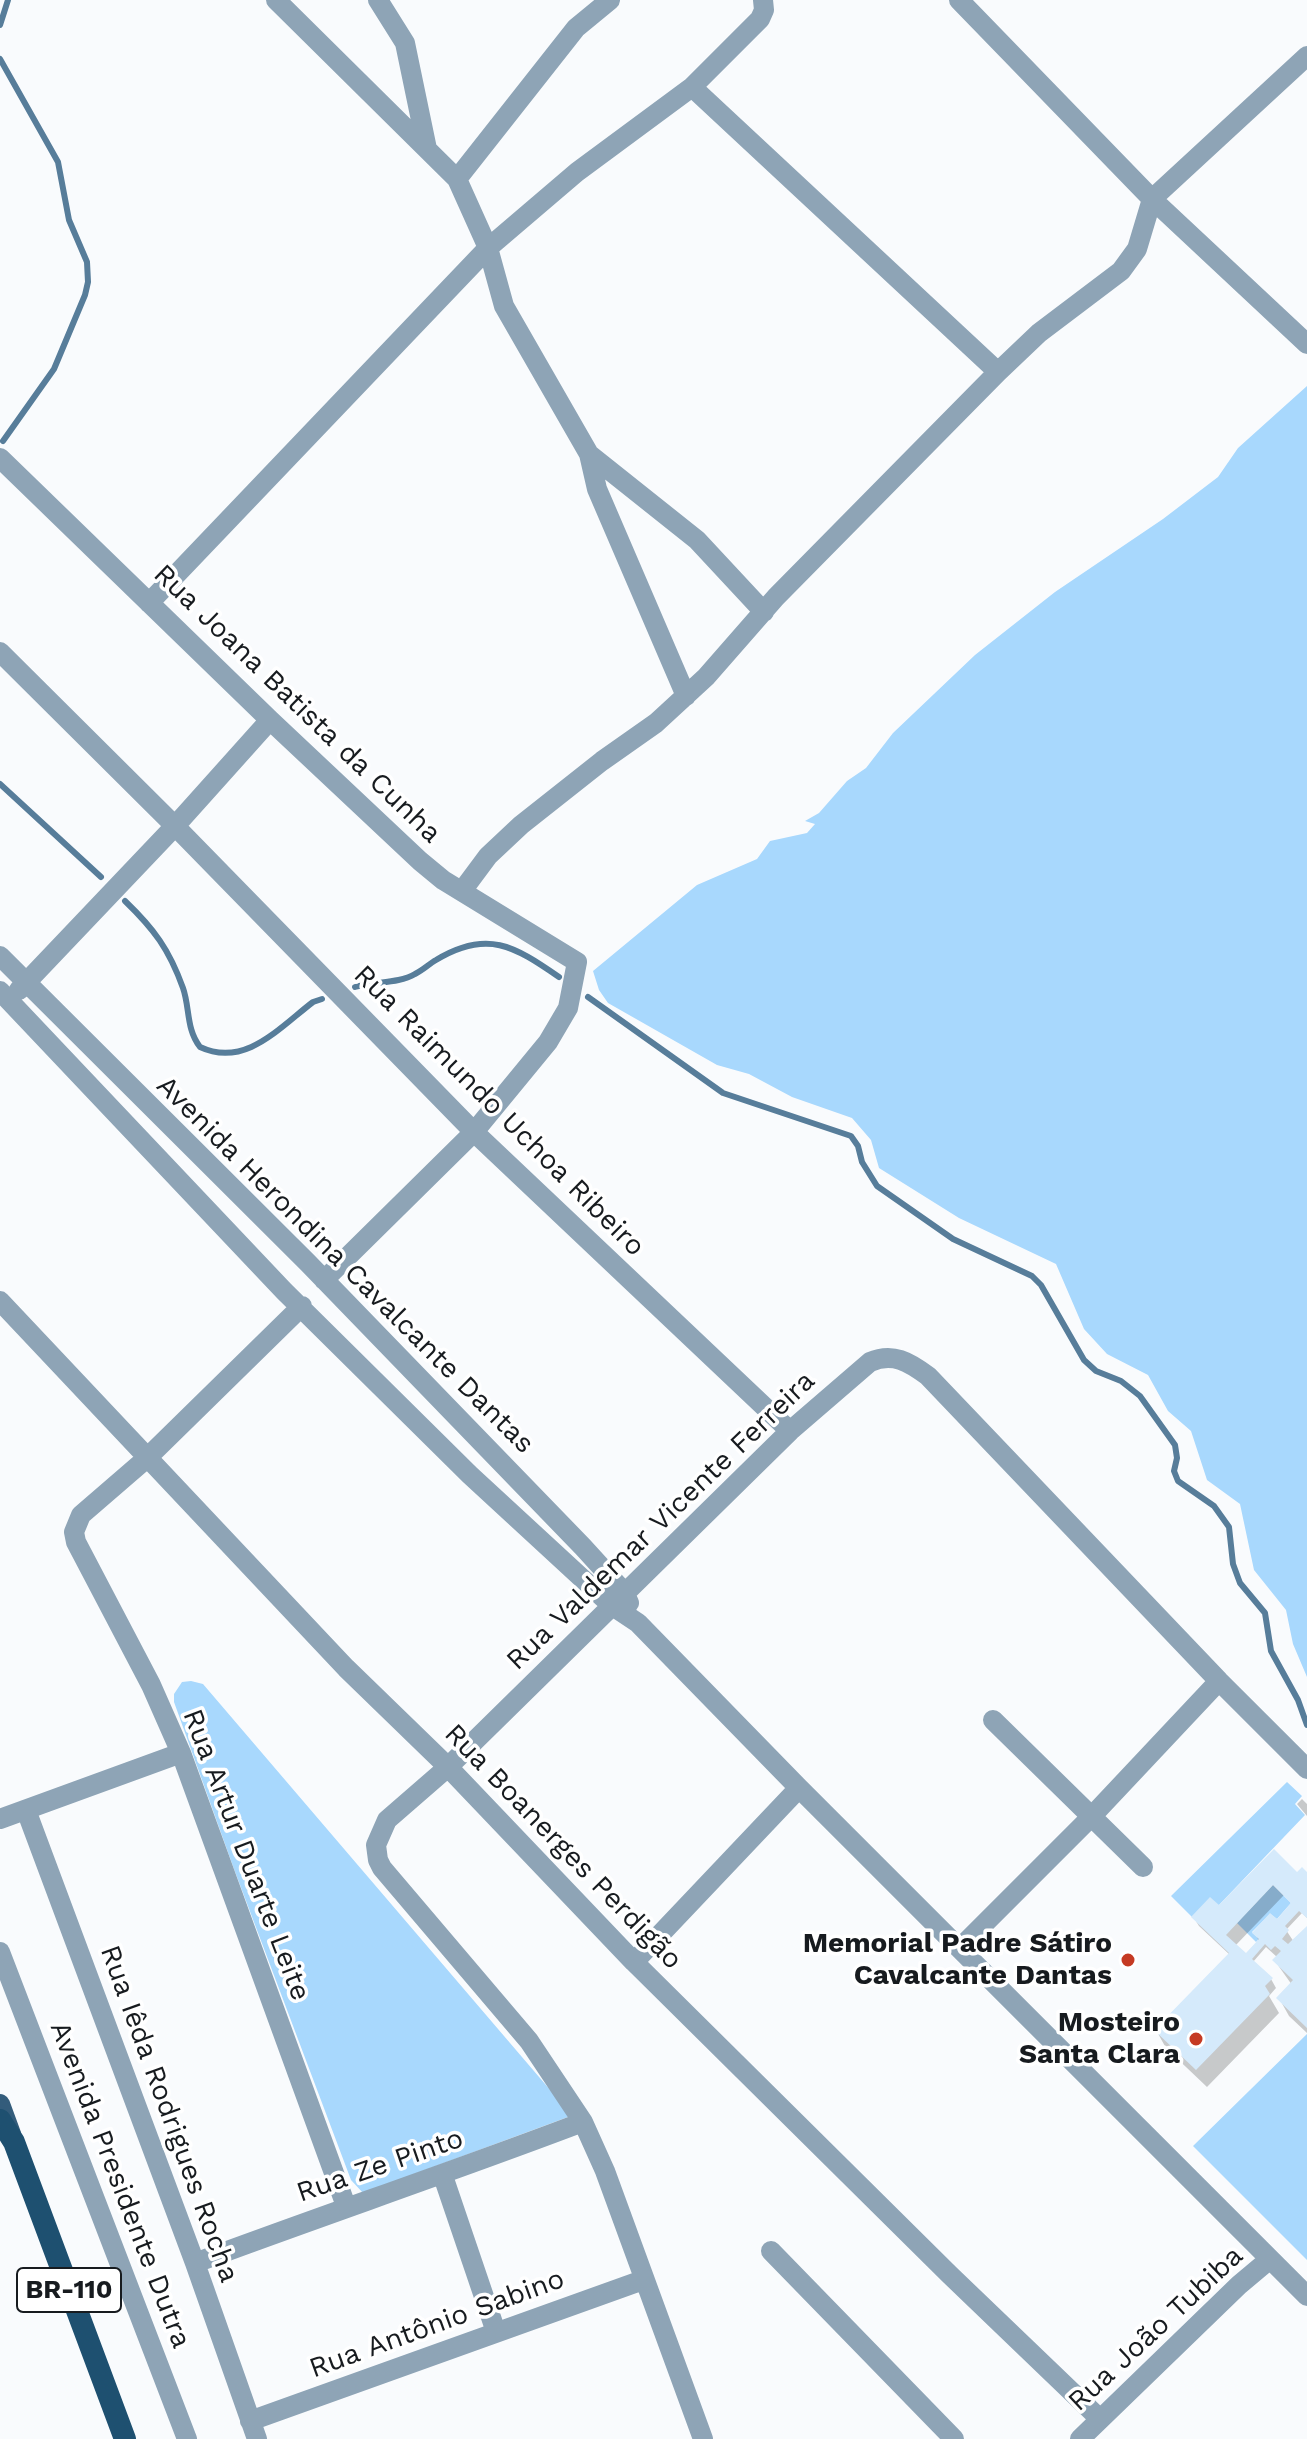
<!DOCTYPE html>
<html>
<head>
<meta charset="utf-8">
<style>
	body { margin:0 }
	canvas { display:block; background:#f9fbfd }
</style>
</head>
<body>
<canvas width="1307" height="2439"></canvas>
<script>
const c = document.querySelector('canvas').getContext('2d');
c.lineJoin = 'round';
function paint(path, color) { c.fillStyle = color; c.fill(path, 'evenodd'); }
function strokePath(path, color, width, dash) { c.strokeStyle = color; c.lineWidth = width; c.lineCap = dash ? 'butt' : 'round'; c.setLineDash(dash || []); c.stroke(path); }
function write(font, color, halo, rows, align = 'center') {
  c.font = font + ' "Work Sans",sans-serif'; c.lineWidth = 7; c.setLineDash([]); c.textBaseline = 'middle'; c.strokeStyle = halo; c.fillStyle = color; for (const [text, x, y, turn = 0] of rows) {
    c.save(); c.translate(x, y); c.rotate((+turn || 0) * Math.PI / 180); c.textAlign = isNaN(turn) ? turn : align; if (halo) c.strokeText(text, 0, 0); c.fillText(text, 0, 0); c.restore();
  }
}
const green = new Path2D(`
	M1307,386V1677L1293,1644L1286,1610L1254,1570L1240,1504L1207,1480L1191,1431L1168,1411L1148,1375L1107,1354L1084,1329L1056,1264L959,1218L879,1168L871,1140L852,1118L792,1097L749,1074L717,1065L608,1003L599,990L593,971L697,885L757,859L770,841L807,833L815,824L805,821L819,813L847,781L866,768L893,733L975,655L1055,592L1163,519L1218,477L1238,448Z
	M191,1681L203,1684L569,2112L568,2117L363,2193L351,2180L234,1869L174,1702V1694L182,1682Z
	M1287,1782L1302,1796L1295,1804L1305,1815L1219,1905L1192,1917L1171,1896Z
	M1273,1885L1291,1903L1277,1919L1270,1914L1252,1932L1259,1939L1256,1942L1237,1923Z
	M1307,2034V2260L1193,2146Z`);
const shadow = new Path2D(`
	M1302,1799L1307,1804V1816L1297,1804Z
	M1274,1852L1297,1875H1307V1918L1302,1913L1286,1930L1294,1942L1307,1928V2033L1289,2016L1279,1998L1292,1985L1275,1961L1278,1958L1266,1947L1253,1962L1271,1979L1276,1988L1269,1996L1279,2013L1207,2087L1166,2048L1156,2030L1230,1955L1199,1926L1194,1918L1219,1909ZM1284,1895L1293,1904L1277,1922L1255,1933L1259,1941L1246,1956L1235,1946Z`);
const stream = new Path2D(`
	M0,25L8,0
	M0,59L58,162L69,220L87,262L88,282L85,295L54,369L3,441
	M0,784L101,877
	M125,901C154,929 169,949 183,988C190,1008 186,1029 200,1047C245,1068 279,1028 313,1002L322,999
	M355,987C375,981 398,984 415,974C423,970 429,964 436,960C487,929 514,946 559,977
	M588,997L723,1093L851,1136L858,1146L862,1162L877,1186L953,1239L1032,1276L1041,1285L1084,1360L1096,1371L1121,1381L1140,1396L1175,1445L1177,1458L1174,1471L1178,1481L1214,1506L1229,1527L1233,1564L1240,1583L1265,1613L1271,1651L1298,1700L1307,1725`);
const building = new Path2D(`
	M1274,1849L1297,1872L1302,1867L1307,1872V1918L1299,1911L1285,1926L1289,1930L1282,1939L1288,1944L1307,1926V2028L1276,1998L1293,1980L1272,1960L1281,1951L1275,1946L1271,1950L1265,1944L1252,1959L1273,1978L1265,1986L1270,1994L1196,2070L1154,2030L1229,1953L1191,1917L1210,1897L1219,1905ZM1273,1885L1291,1903L1277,1919L1270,1913L1252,1933L1259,1939L1246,1953L1226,1935Z`);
const minor = new Path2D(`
	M276,0L457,179L488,248L504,306L589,454L697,540L764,612
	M378,0L405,43L427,149
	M959,0L1152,199L1307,344
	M692,87L998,372
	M457,179L576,28L610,0
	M589,454L597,489L686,696
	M0,458L270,720L420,861L443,880L577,962L568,1008L548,1042L474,1132L324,1280
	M149,603L488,248L577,172L692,87L760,19L764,10L763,0
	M0,652L175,826L474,1132L790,1431
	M462,891L488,856L521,825L602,761L656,723L706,677L776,597L998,372L1039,333L1121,271L1137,249L1152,199L1307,56
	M0,956L308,1263L583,1547L624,1592L629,1603
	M19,990L175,826L270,720
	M0,991L284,1291L470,1475L611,1605L638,1623L799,1788L1307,2296
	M0,1301L346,1668L448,1767L634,1962L950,2275L1100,2419
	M302,1306L147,1458L81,1515L74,1532L76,1542L151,1685L181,1753L346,2206
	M993,1720L1143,1867
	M26,1810L195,2263L257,2439
	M0,1819L181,1753
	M960,1948L1092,1816L1219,1681
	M634,1962L799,1788
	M443,2176L496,2332
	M771,2251L954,2439
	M195,2263C324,2215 454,2171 583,2122
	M250,2421L643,2280
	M703,2439L605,2171L583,2122L529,2041L382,1868L378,1860L376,1845L387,1820L448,1767L790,1431L870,1362C893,1352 909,1362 928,1376L1219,1681L1307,1769
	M1080,2439L1239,2285L1270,2259`);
const tertiary = new Path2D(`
	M0,1952L187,2439`);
const primary = new Path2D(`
	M0,2104L11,2134`);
const trunk = new Path2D(`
	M0,2120L14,2142L125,2439`);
const markers = [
	[1128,1960,8,"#c53a23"],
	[1196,2039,8,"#c53a23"]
];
const shields = [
	[69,2290,104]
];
const shieldNames = [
	["BR-110",69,2290]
];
const streetNames = [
	["Rua Joana Batista da Cunha",297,704,44],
	["Rua Raimundo Uchoa Ribeiro",499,1111,45],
	["Avenida Herondina Cavalcante Dantas",345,1265,45],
	["Rua Valdemar Vicente Ferreira",661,1521,-44],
	["Rua Boanerges Perdigão",563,1847,46],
	["Rua Artur Duarte Leite",246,1855,69],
	["Rua Iêda Rodrigues Rocha",169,2114,70],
	["Rua Ze Pinto",380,2166,-19],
	["Avenida Presidente Dutra",120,2185,69],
	["Rua Antônio Sabino",437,2324,-20],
	["Rua João Tubiba",1156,2329,-43]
];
const poiNames = [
	["Memorial Padre Sátiro",1112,1944],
	["Cavalcante Dantas",1112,1976],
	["Mosteiro",1180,2023],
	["Santa Clara",1180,2055]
];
paint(green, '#a8d8fd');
paint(shadow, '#0003');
strokePath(stream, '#577d9a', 6);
paint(building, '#d5eafb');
strokePath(minor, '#8ea4b6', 20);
strokePath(tertiary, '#8ea4b6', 20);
strokePath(primary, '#335c7b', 20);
strokePath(trunk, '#1e5070', 22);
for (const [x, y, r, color] of markers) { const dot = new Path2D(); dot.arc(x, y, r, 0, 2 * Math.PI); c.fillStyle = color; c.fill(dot); strokePath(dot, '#fff', 3); }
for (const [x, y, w] of shields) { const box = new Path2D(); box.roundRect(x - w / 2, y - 22, w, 44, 6); c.fillStyle = '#fff'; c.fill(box); strokePath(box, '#171b1f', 2); }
write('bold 26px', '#171b1f', null, shieldNames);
write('28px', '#171b1f', '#fff', streetNames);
write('bold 28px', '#171b1f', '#fff', poiNames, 'right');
</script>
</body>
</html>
